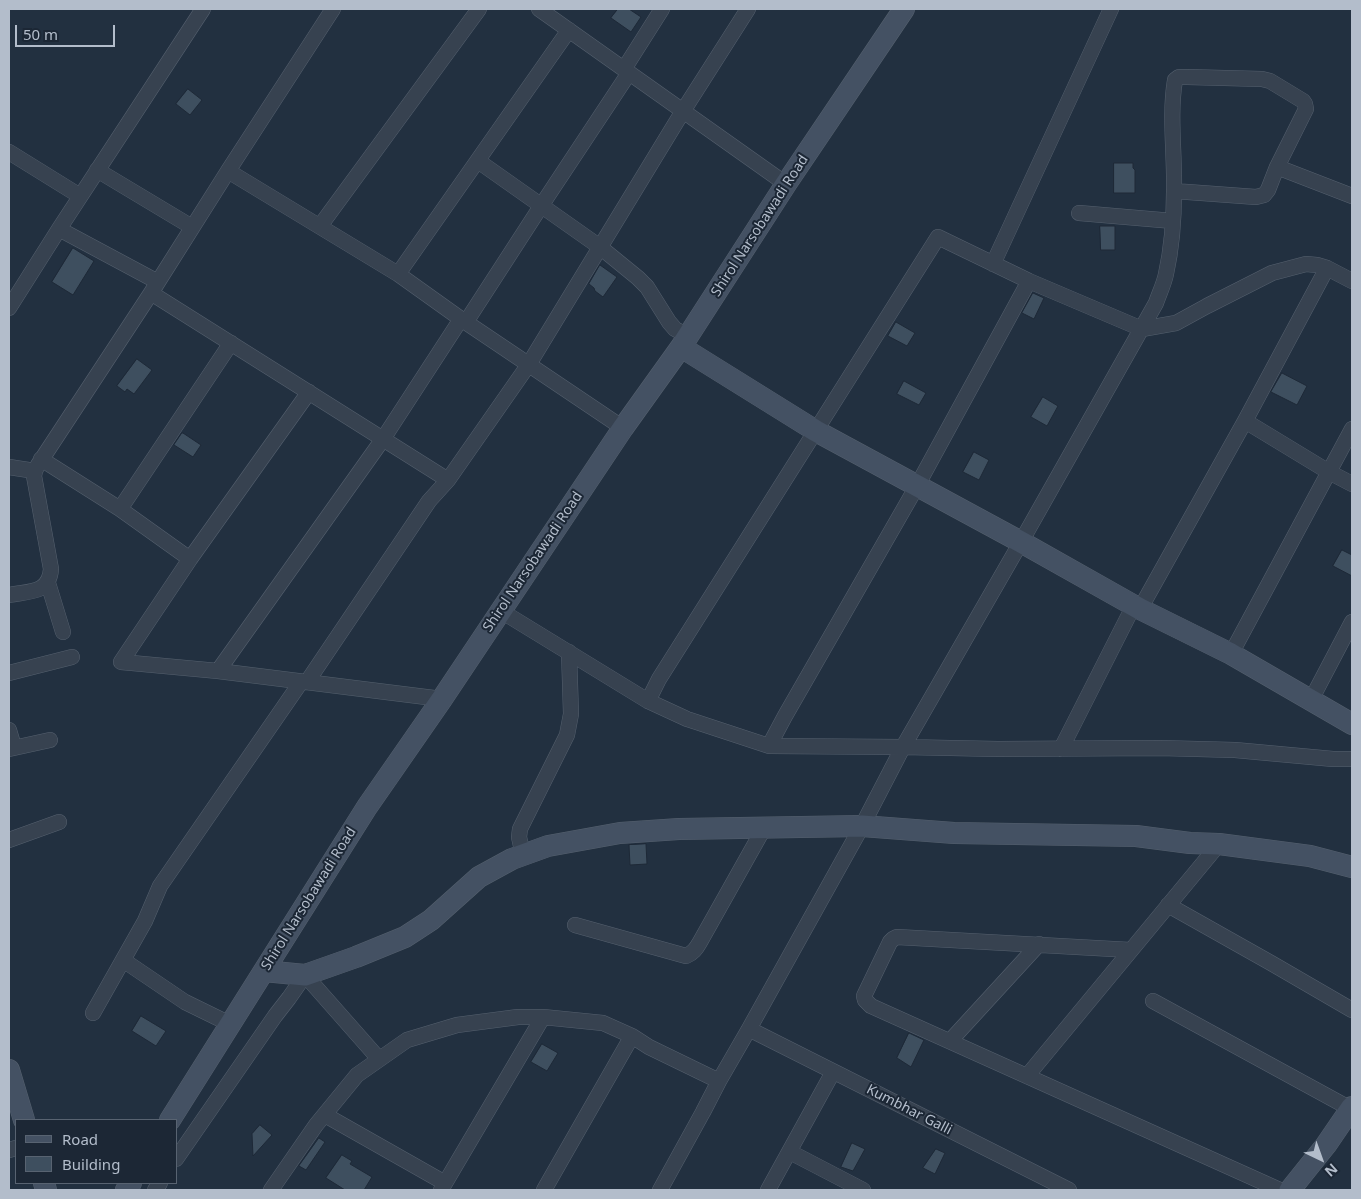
<!DOCTYPE html>
<html>
<head>
<meta charset="utf-8">
<style>
	body { margin:0 }
	#map { position:relative; width:1361px; height:1199px; overflow:hidden; background:#223040; font-family:"Noto Sans",sans-serif }
	canvas { display:block }
	.frame { position:absolute; inset:0; border:10px solid #b3bdcb; pointer-events:none }
	.legend { position:absolute; left:15px; top:1119px; width:162px; height:65px; box-sizing:border-box; background:#1c2735; border:1px solid #586371; margin:0; padding:6px 9px; list-style:none; font-size:15px; color:#b3bdcb }
	.legend li { display:flex; align-items:center; gap:10px; height:25px }
	.legend b { width:25px; border:1px solid #586371 }
	.north { position:absolute; left:1296px; top:1134px; width:50px; height:50px; -webkit-text-stroke:4px #1c2735; paint-order:stroke; rotate:138deg; font-size:14px; font-weight:700; line-height:20px; text-align:center; color:#b3bdcb }
	.north::after { content:''; display:block; margin:auto; width:18px; height:22px; background:#b3bdcb; clip-path:polygon(50% 0,100% 100%,50% 72%,0 100%) }
	.scale { position:absolute; left:15px; top:25px; width:100px; height:22px; box-sizing:border-box; border:2px solid #b3bdcb; border-top:0; padding-left:6px; font-size:15px; line-height:18px; white-space:nowrap; color:#b3bdcb; -webkit-text-stroke:4px #1c2735; paint-order:stroke }
</style>
</head>
<body>
<div id="map">
<canvas width="1361" height="1199"></canvas>
<div class="frame"></div>
<ul class="legend">
<li><b style="height:6px;background:#445163"></b>Road</li>
<li><b style="height:14px;background:#3e4f5f"></b>Building</li>
</ul>
<div class="north">N</div>
<div class="scale">50 m</div>
</div>
<script>
const c = document.querySelector('canvas').getContext('2d');
c.lineJoin = 'round';
function paint(path, color) { c.fillStyle = color; c.fill(path, 'evenodd'); }
function strokePath(path, color, width, dash) { c.strokeStyle = color; c.lineWidth = width; c.lineCap = dash ? 'butt' : 'round'; c.setLineDash(dash || []); c.stroke(path); }
function write(font, color, halo, rows, align = 'center') {
  c.font = font + ' "Noto Sans",sans-serif'; c.lineWidth = 4; c.setLineDash([]); c.textBaseline = 'middle'; c.strokeStyle = halo; c.fillStyle = color; for (const [text, x, y, turn = 0] of rows) {
    c.save(); c.translate(x, y); c.rotate((+turn || 0) * Math.PI / 180); c.textAlign = isNaN(turn) ? turn : align; if (halo) c.strokeText(text, 0, 0); c.fillText(text, 0, 0); c.restore();
  }
}
const building = new Path2D(`
	M618,9H629L641,17L631,32L611,18Z
	M188,89L202,100L190,115L176,104Z
	M1114,163H1133V168L1135,170V193H1114Z
	M1100,226H1115V250H1101Z
	M73,248L94,261L73,295L52,282Z
	M600,265L617,277L603,297L595,291L594,288L589,284Z
	M1033,293L1044,298L1034,319L1022,313Z
	M896,322L915,333L907,346L888,336Z
	M137,359L152,370L134,394L127,389L125,392L117,386Z
	M1282,373L1307,386L1297,405L1271,392Z
	M904,381L926,393L919,405L897,394Z
	M1043,397L1058,406L1047,426L1031,417Z
	M182,433H183L201,445L193,457L174,445Z
	M974,452L989,460L979,480L963,472Z
	M1342,550L1352,555V576L1333,566Z
	M646,844L647,864L630,865L629,845Z
	M141,1016L166,1031L156,1046L132,1031Z
	M909,1033L924,1040L911,1067L897,1058Z
	M542,1044L558,1053L547,1071L531,1062Z
	M260,1125L272,1135L253,1156L252,1134Z
	M319,1138L325,1142L306,1170L299,1166Z
	M852,1143L865,1149L853,1171L841,1167Z
	M936,1149L945,1153L935,1174L923,1168Z
	M342,1155L352,1161L350,1164L372,1177L364,1190H345L326,1178Z`);
const street = new Path2D(`
	M539,9L786,184
	M624,69L662,9
	M9,152L80,196
	M478,161L600,247L638,278L647,287L669,322L675,329L688,336
	M1277,167L1352,196
	M97,170L192,227
	M228,171L398,274L461,319L623,428
	M1079,213L1173,221
	M320,226L479,9
	M59,229L158,282
	M993,264L1111,9
	M398,274L569,30
	M151,293L448,480
	M9,308L59,229L203,9
	M466,322L545,200L629,73
	M1245,421L1329,472L1352,484
	M41,459L120,509L190,559
	M9,467L35,471
	M120,509L231,343
	M48,583L63,632
	M9,595C29,591 49,594 51,569L34,476L35,471L38,465L151,293L228,171L333,9
	M1140,609L1245,421L1327,268
	M501,611L648,701L687,719L769,746L903,747L998,749L1160,748L1235,750L1333,759H1352
	M1231,654L1352,429
	M218,671L121,662L190,559L309,392
	M9,673L72,657
	M307,682L429,501L448,480L529,364L683,111L748,9
	M442,699L218,671L383,439L461,319
	M1311,700L1352,622
	M648,701L659,679L938,237L1029,281L1142,329L1176,323L1207,306L1272,273L1306,264L1317,265L1327,268L1352,281
	M9,730L14,747
	M769,746L785,716L917,486L1029,281
	M9,749L50,740
	M1061,749L1134,605
	M9,840L59,822
	M523,855L519,837L520,829L567,735L571,714L569,652
	M1168,905L1271,963L1352,1010
	M575,925L686,956C693,953 696,949 700,942L764,828
	M1131,950L897,937L893,939L890,942L864,996L865,1000L871,1006L1280,1190
	M123,960L185,1002L230,1024
	M1153,1001L1351,1109
	M93,1013L145,921L160,886L301,682
	M749,1029L1069,1190
	M950,1041L1039,944
	M1027,1076L1219,844
	M325,1115L445,1183
	M9,1150L16,1148
	M790,1152L863,1190
	M176,1159L275,1016L289,998L305,975L379,1059
	M155,1190L160,1183
	M271,1190L316,1125L357,1075L407,1040L457,1025L518,1017H543L603,1023L632,1036L649,1047L719,1081
	M441,1190L543,1017
	M544,1190L632,1036
	M660,1190L703,1112L719,1081L749,1029L862,826L903,747L1021,542L1156,303C1159,294 1164,284 1166,274C1172,247 1174,218 1174,191C1175,155 1169,116 1175,80L1179,77H1187L1262,79L1270,81L1303,101L1305,104L1306,109L1277,167L1268,190L1264,195L1256,197L1174,191
	M768,1190L833,1072`);
const secondary = new Path2D(`
	M681,347L816,431L1021,542L1140,609L1231,654L1352,724
	M264,971L305,975L356,957L405,937L431,920L479,877L512,859L548,846L620,833L679,829L862,826L954,833L1136,836L1190,843L1219,844L1310,856L1352,867
	M9,1070L24,1120
	M170,1120L367,807L442,699L623,428L681,347L786,184L904,9
	M44,1183L46,1190
	M126,1190L131,1183
	M1290,1190L1326,1145L1352,1107`);
const streetNames = [
	["Shirol Narsobawadi Road",760,226,-57],
	["Shirol Narsobawadi Road",533,562,-56],
	["Shirol Narsobawadi Road",309,899,-58],
	["Kumbhar Galli",909,1110,27]
];
paint(building, '#3e4f5f');
strokePath(building, '#1e2937', 1);
strokePath(street, '#55606e', 16);
strokePath(secondary, '#55606e', 22);
strokePath(street, '#374250', 15);
strokePath(secondary, '#445163', 21);
write('14px', '#b3bdcb', '#1c2735', streetNames);
</script>
</body>
</html>
